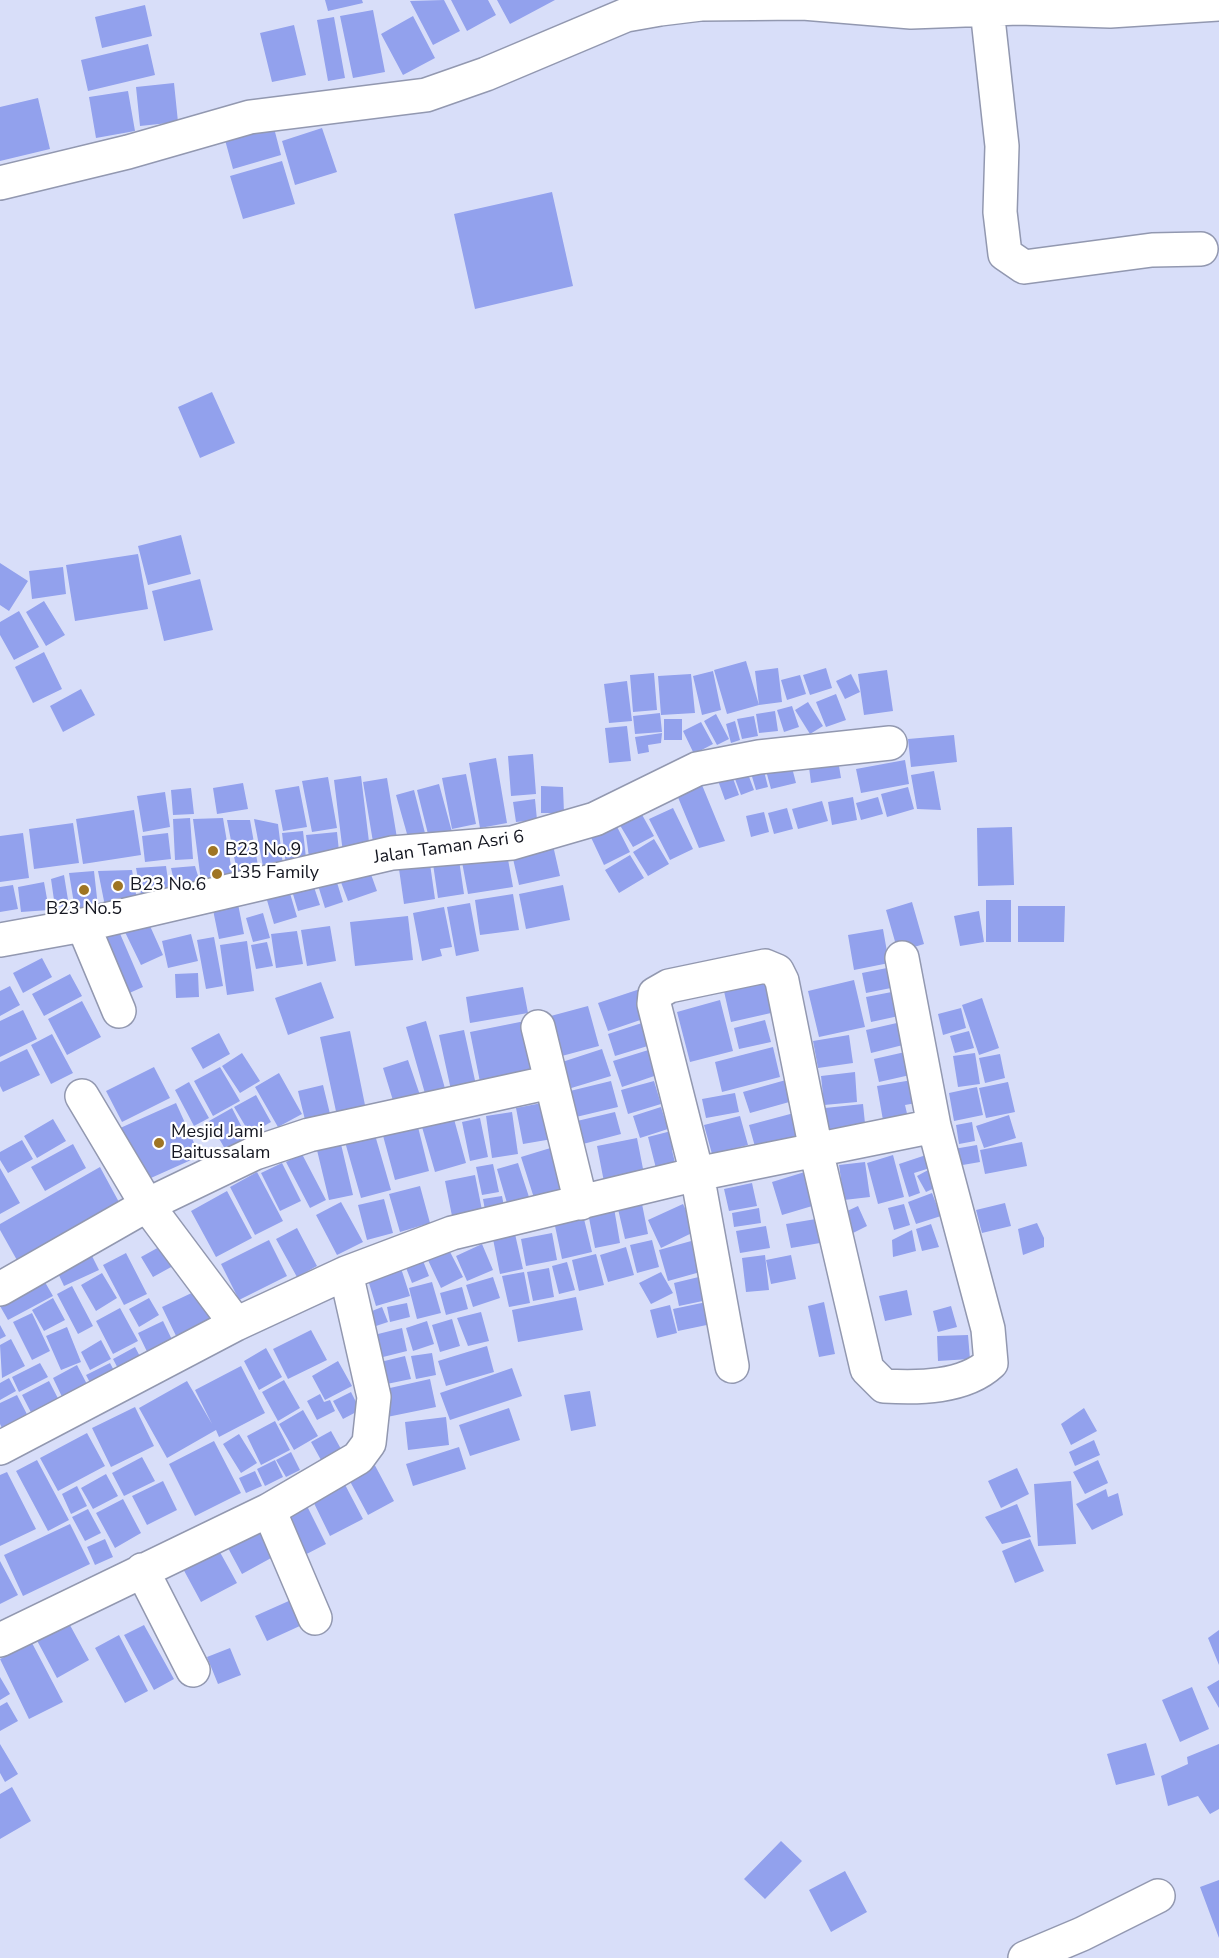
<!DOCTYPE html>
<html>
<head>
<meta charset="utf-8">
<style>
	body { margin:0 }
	canvas { display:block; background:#d8def9 }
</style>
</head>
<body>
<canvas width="1219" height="1958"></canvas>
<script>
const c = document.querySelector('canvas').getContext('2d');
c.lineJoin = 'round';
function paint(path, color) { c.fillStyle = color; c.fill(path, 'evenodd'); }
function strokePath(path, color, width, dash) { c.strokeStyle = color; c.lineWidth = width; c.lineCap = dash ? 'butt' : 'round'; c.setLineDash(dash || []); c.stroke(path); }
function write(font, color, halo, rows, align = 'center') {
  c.font = font + ' "Nunito Sans",sans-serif'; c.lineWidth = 4.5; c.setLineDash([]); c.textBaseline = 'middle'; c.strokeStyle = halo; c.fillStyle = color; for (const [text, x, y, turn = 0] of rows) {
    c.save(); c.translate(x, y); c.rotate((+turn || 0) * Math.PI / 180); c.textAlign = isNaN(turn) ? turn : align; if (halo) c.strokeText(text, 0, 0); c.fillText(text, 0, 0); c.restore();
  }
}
const building = new Path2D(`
	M325,0H362L363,3L328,11Z
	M444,0L460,31L433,45L410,1Z
	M451,0H488L496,15L467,31Z
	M497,0H555L510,24Z
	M145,5L152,36L102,48L95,17Z
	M373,10L385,72L353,78L340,16Z
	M413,16L435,58L403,75L381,34Z
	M334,17L345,78L328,81L317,20Z
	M294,25L306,75L272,82L260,33Z
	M148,44L155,75L88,91L81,60Z
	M174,83L178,122L140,126L136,87Z
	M128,91L135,131L96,138L89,97Z
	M38,98L50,149L0,161V107Z
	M274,128L281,155L233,169L225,140Z
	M322,128L337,172L295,185L282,141Z
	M282,161L295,204L243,219L230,176Z
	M552,192L573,286L475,309L454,214Z
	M212,392L235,443L200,458L178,407Z
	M181,535L191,574L148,585L138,546Z
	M138,554L148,609L75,621L66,565Z
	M0,563L28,581L9,611L0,605Z
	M63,567L66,594L32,599L29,571Z
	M200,579L213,630L164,641L152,591Z
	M44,601L65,635L46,646L26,612Z
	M19,611L39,647L14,660L0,635V622Z
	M44,652L62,689L33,703L15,667Z
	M746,661L759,705L727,714L714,670Z
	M778,668L782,702L759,705L755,671Z
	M826,668L832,688L810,695L803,675Z
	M887,670L893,711L864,715L858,674Z
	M713,671L721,710L702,715L693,676Z
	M654,673L657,710L633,712L630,675Z
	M691,674L695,713L661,715L658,676Z
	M851,674L860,692L845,699L836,681Z
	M800,675L806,694L787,700L781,680Z
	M627,681L632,721L609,723L604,684Z
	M81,689L95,715L63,732L50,706Z
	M836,694L846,720L826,727L816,702Z
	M808,702L823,726L810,734L795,710Z
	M792,706L799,727L784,732L777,710Z
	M775,711L778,731L759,733L756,714Z
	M660,713L662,732L635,734L633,716Z
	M716,714L729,739L717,745L704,721Z
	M754,716L758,736L742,739L737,719Z
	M664,719H682V740H664Z
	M735,721L740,740L731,743L726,724Z
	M701,722L713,744L694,754L683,731Z
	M627,726L631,761L609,763L605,728Z
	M662,733L661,743L648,745L649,752L638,754L635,737Z
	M954,735L957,762L911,767L908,739Z
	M533,754L536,794L511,796L508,756Z
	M837,754L841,778L811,783L808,759Z
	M496,758L507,823L480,828L469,763Z
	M790,760L796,783L771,789L765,767Z
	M905,760L909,784L861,793L856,769Z
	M745,766L754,790L741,795L732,771Z
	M763,767L768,787L756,790L750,770Z
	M730,770L739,795L725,800L716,775Z
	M934,771L941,810L917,809L911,775Z
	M466,774L476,824L452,829L442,778Z
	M361,776L370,850L343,853L334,780Z
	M328,777L337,828L312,832L302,781Z
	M387,778L398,844L374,848L363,782Z
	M243,783L248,809L217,814L213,788Z
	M439,784L452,832L429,838L417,790Z
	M702,785L725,841L699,848L677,795Z
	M299,786L307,827L283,831L275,790Z
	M541,786L563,787L564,813H541Z
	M908,787L914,809L887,817L881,794Z
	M191,788L194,814L173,815L171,790Z
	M414,790L426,837L409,841L396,795Z
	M165,792L170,827L143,832L137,796Z
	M853,797L857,820L832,825L828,802Z
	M878,797L883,814L861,820L856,803Z
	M535,799L537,820L516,822L513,802Z
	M822,801L828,821L798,829L792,809Z
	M636,804L654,836L633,847L615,817Z
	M673,808L693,849L670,860L649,819Z
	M787,808L793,829L774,834L768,813Z
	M134,810L141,855L83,864L76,819Z
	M764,812L769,832L751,837L746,816Z
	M612,817L630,852L604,865L587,829Z
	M190,818L193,859L175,860L173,819Z
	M223,818L234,884L202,889L193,819Z
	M254,819L278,824L284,873L265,877Z
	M227,820H250L260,877L239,882Z
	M73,823L79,863L34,869L29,829Z
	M1012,827L1014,885L978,886L977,828Z
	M303,831L307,867L287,873L282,833Z
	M337,832L340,861L310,865L306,835Z
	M23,833L29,878L0,882V836Z
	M168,833L171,859L145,862L142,836Z
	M654,839L669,864L648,876L633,852Z
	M552,841L560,876L519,885L511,850Z
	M507,854L513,887L468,894L462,862Z
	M630,855L644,878L619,893L605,870Z
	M459,860L464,894L438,898L433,864Z
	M430,864L435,899L404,904L399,869Z
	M166,866L170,894L142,900L136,868Z
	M195,866L202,889L177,893L171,868Z
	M368,866L377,891L348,901L339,877Z
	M132,870L137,900L105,906L98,871Z
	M94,871L98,907L75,910L69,873Z
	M64,875L69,906L55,907L51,879Z
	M335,876L343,902L325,908L317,882Z
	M311,878L320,905L298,911L290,884Z
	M44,882L49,910L21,912L18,887Z
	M287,883L297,917L274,924L264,890Z
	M13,885L18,909L0,912V887Z
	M563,885L570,920L526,929L519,894Z
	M513,894L519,930L480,935L475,900Z
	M986,900H1011V942H986Z
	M912,902L924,944L898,952L886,910Z
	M470,903L479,951L456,956L447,907Z
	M238,904L244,934L219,939L213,910Z
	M1018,906H1065L1064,942H1018Z
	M444,907L452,947L440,949L442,956L422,961L413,913Z
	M979,911L984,942L960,946L954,916Z
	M263,913L270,938L253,942L246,918Z
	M408,916L413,960L355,966L350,922Z
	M146,917L163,955L141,965L123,928Z
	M330,926L336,961L307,966L301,930Z
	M118,929L143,987L118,998L93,939Z
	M883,929L889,963L854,970L848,935Z
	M297,931L303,964L276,968L271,934Z
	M191,934L198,961L168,968L162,941Z
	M214,937L223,986L206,989L197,940Z
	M247,941L254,991L227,995L220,945Z
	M267,942L273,966L256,969L251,945Z
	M42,958L52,977L23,993L13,973Z
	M897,966L901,986L866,993L862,973Z
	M198,973L199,997L176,998L175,974Z
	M70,974L82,996L44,1016L32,994Z
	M764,978L771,1013L731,1022L723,987Z
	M854,980L865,1027L819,1037L808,991Z
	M321,982L334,1018L288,1035L275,998Z
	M10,986L20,1005L0,1016V991Z
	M523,987L528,1013L470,1023L466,997Z
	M643,988L652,1016L608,1031L598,1003Z
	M902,990L908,1014L871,1022L866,997Z
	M982,998L999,1048L979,1055L962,1005Z
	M720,1000L733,1051L690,1062L677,1012Z
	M82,1001L101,1037L67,1055L48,1019Z
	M588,1006L599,1046L558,1057L547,1017Z
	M961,1008L966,1028L943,1035L938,1014Z
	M23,1010L37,1039L0,1057V1021Z
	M530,1020L540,1071L480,1082L470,1032Z
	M765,1020L771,1042L739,1049L734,1028Z
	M910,1020L915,1042L871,1053L866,1030Z
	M426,1021L446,1092L426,1097L406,1027Z
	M645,1022L651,1045L615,1056L608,1034Z
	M464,1030L476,1085L451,1090L439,1035Z
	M350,1031L366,1110L337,1116L320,1037Z
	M969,1031L974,1048L955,1053L950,1036Z
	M219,1033L230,1054L203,1069L191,1048Z
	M52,1034L73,1073L51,1084L31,1045Z
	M849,1035L853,1063L818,1068L813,1041Z
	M658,1047L666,1072L622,1087L613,1061Z
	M773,1047L780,1077L722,1092L715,1062Z
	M27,1049L40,1075L3,1092L0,1086V1062Z
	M602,1049L611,1076L568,1089L559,1063Z
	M914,1050L919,1073L879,1082L874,1059Z
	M242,1053L260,1081L240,1093L222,1066Z
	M975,1053L980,1084L958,1087L953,1056Z
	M1000,1054L1005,1078L985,1083L979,1058Z
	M408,1060L421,1098L395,1107L383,1068Z
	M154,1067L170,1098L122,1122L106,1091Z
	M220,1067L240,1101L213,1116L194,1081Z
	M855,1072L857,1102L824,1105L821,1076Z
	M279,1073L302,1114L278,1127L255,1087Z
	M793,1078L800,1099L750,1113L743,1092Z
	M918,1079L922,1102L905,1105L909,1122L884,1126L877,1086Z
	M611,1081L618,1107L576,1117L570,1091Z
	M654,1081L661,1104L628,1114L621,1090Z
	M189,1082L209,1118L194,1126L175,1090Z
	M1008,1082L1015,1112L986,1118L979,1088Z
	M323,1085L331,1118L306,1124L298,1091Z
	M977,1087L983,1115L954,1121L949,1093Z
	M735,1093L739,1112L706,1118L702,1099Z
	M256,1095L271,1122L250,1134L234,1107Z
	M552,1101L558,1138L523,1144L516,1108Z
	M176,1103L200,1156L142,1182L118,1129Z
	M863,1104L866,1133L827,1136L825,1108Z
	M661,1107L668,1129L640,1138L633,1116Z
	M232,1108L247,1137L225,1149L209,1121Z
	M512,1112L518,1154L492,1158L486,1116Z
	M615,1112L621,1134L583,1144L577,1121Z
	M794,1113L802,1141L757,1154L749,1125Z
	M1009,1115L1016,1138L984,1148L976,1126Z
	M740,1116L748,1145L712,1154L704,1125Z
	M480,1118L488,1157L470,1161L462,1122Z
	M53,1119L66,1141L37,1158L24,1136Z
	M454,1119L466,1163L435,1172L422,1127Z
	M972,1122L975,1141L959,1144L956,1125Z
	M417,1123L429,1171L395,1180L382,1132Z
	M679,1129L684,1148L672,1150L677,1171L658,1176L648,1137Z
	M375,1135L391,1190L361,1198L345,1142Z
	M637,1138L645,1179L605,1187L597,1146Z
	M22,1140L33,1159L8,1173L0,1160V1152Z
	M340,1140L353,1195L329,1200L316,1146Z
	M1022,1142L1027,1166L985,1174L980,1150Z
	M73,1144L86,1168L45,1191L31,1167Z
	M977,1145L980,1162L951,1167L948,1150Z
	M557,1146L570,1186L534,1198L521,1157Z
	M302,1154L326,1200L310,1208L286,1162Z
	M893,1155L904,1197L878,1204L867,1163Z
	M926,1155L930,1168L914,1173L920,1193L909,1197L899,1164Z
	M865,1162L870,1197L844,1200L839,1165Z
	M282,1163L301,1201L280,1211L261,1173Z
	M518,1163L529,1197L507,1203L497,1169Z
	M493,1164L499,1192L482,1195L476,1167Z
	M100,1167L120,1204L18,1262L0,1230V1224Z
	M0,1168L20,1203L0,1214Z
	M930,1169L939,1186L926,1192L917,1176Z
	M808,1171L819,1204L782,1215L772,1182Z
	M257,1172L283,1221L255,1235L230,1187Z
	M475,1175L484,1220L454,1226L445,1181Z
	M752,1183L757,1206L729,1211L724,1189Z
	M420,1186L430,1223L400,1232L389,1194Z
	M227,1191L252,1238L216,1257L191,1211Z
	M932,1193L941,1216L916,1224L908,1202Z
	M502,1196L506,1217L487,1221L483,1199Z
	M384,1199L393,1233L367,1240L358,1205Z
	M341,1202L363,1242L337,1255L316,1215Z
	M1005,1203L1011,1226L982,1233L976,1210Z
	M642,1204L648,1234L625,1239L618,1209Z
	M683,1204L696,1231L661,1248L648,1220Z
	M904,1204L910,1225L894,1230L888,1208Z
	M858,1206L867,1226L853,1233L843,1213Z
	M614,1208L620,1243L595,1248L588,1213Z
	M759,1208L761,1223L734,1227L732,1213Z
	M584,1219L592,1252L562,1259L555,1226Z
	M816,1219L820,1243L791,1248L786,1224Z
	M1037,1223L1044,1238V1247L1023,1255L1018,1229Z
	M931,1224L939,1247L922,1251L916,1229Z
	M766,1226L770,1248L740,1253L736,1231Z
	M297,1228L317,1266L297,1277L276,1239Z
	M912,1230L916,1251L893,1257L892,1240Z
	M552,1233L557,1260L526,1266L521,1239Z
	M515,1234L523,1269L500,1274L493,1239Z
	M702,1238L711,1269L668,1281L659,1250Z
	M269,1240L287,1276L239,1300L221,1264Z
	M652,1240L659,1267L637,1273L630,1245Z
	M482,1244L493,1270L467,1281L456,1256Z
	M161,1246L173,1266L153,1277L141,1257Z
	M626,1247L634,1275L608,1282L600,1255Z
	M418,1248L429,1276L412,1283L401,1255Z
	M448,1248L463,1277L441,1288L427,1258Z
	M126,1253L147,1294L124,1305L103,1265Z
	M91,1254L99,1270L64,1286L56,1269Z
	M596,1254L604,1285L579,1291L572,1260Z
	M765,1255L769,1290L746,1292L742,1258Z
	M791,1255L796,1279L771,1284L766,1260Z
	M398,1259L410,1296L376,1306L365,1270Z
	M567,1262L575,1290L559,1294L552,1266Z
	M549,1268L554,1297L533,1301L527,1272Z
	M524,1272L530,1303L509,1307L502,1276Z
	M661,1272L673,1293L651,1304L639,1283Z
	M102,1273L117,1298L96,1311L81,1285Z
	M711,1274L717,1298L679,1306L674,1283Z
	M42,1277L53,1296L8,1320L0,1306V1299Z
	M493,1277L500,1298L473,1307L466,1285Z
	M432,1282L441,1313L417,1319L409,1288Z
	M72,1286L93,1326L78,1334L57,1294Z
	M462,1287L468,1309L446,1315L440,1293Z
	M200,1289L217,1324L179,1342L162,1307Z
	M907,1290L912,1315L885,1321L879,1296Z
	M576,1297L583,1330L518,1342L512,1310Z
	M53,1298L65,1320L44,1331L32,1310Z
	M149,1298L159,1315L139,1327L129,1309Z
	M716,1300L721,1322L678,1331L673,1309Z
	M824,1302L835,1354L819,1357L808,1306Z
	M407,1303L410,1317L390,1322L387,1307Z
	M670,1305L677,1333L657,1338L650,1310Z
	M951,1306L957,1327L938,1332L933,1311Z
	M382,1307L388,1322L367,1329L362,1315Z
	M120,1308L138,1341L113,1354L96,1321Z
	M481,1312L489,1341L468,1346L457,1318Z
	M32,1313L50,1351L32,1360L13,1322Z
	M452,1319L460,1346L440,1352L432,1325Z
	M163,1321L177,1350L152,1362L138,1333Z
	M427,1321L434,1344L413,1351L406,1328Z
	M0,1325L6,1336L0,1339Z
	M67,1327L81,1362L61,1370L46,1336Z
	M402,1328L407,1351L371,1360L366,1337Z
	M311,1330L327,1360L288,1379L273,1349Z
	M968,1335L970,1359L938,1361L937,1336Z
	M11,1339L25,1366L2,1378L0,1345Z
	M101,1340L111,1359L90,1370L81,1352Z
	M487,1346L494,1372L446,1386L438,1361Z
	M135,1347L145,1366L123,1378L113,1359Z
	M266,1348L282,1377L259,1390L244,1361Z
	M432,1353L436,1375L416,1379L411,1356Z
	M405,1356L411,1379L377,1386L372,1364Z
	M338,1361L352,1386L325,1400L312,1376Z
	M40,1363L48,1377L19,1392L12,1377Z
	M110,1363L120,1382L96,1394L86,1375Z
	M77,1365L90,1390L65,1403L53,1378Z
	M241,1366L265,1413L219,1437L216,1430L167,1458L139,1408L187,1381L212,1424L195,1390Z
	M512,1368L522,1396L450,1420L440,1393Z
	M9,1378L16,1391L0,1400V1383Z
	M430,1379L436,1407L387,1417L381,1390Z
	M284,1380L300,1408L278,1421L262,1392Z
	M49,1381L64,1410L37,1424L22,1395Z
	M590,1391L596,1426L571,1431L564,1395Z
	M351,1392L360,1410L343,1419L333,1401Z
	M320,1394L324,1402L330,1400L335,1411L317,1420L307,1401Z
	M17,1395L31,1422L5,1434L0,1424V1403Z
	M135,1407L154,1446L111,1467L92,1428Z
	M509,1408L520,1440L470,1456L459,1425Z
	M1084,1408L1097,1431L1071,1445L1061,1424Z
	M303,1410L318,1436L294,1450L279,1424Z
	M446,1417L449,1445L408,1450L405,1422Z
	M275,1421L290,1450L261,1465L247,1436Z
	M331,1431L341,1449L321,1460L311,1442Z
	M87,1433L105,1466L58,1491L40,1458Z
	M239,1434L257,1463L241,1473L223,1444Z
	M1094,1440L1100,1455L1075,1466L1069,1452Z
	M214,1441L241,1493L195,1516L169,1464Z
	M459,1447L466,1469L413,1486L406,1464Z
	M291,1452L300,1470L286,1477L276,1460Z
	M142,1457L155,1481L124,1496L112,1473Z
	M371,1458L394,1501L368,1515L345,1472Z
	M37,1460L69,1520L48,1531L16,1471Z
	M275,1460L283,1477L265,1486L257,1469Z
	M1098,1460L1108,1483L1085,1494L1073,1472Z
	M1017,1468L1029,1494L1001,1508L988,1481Z
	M255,1471L262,1486L246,1493L239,1478Z
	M7,1472L36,1529L0,1546V1475Z
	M106,1474L118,1496L93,1509L81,1488Z
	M341,1477L363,1519L330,1536L309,1493Z
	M163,1481L177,1510L147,1525L132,1496Z
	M1071,1481L1076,1544L1038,1546L1034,1484Z
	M77,1486L87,1506L71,1514L62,1494Z
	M1106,1489L1108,1497L1118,1493L1123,1515L1092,1530L1076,1504Z
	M123,1499L141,1533L115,1548L96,1513Z
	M1017,1504L1031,1537L1002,1544L985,1517Z
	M307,1506L326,1544L297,1559L278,1520Z
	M88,1509L101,1533L85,1541L72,1517Z
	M70,1524L90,1564L23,1596L4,1555Z
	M267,1526L282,1552L242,1574L228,1548Z
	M105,1539L113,1557L95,1565L87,1547Z
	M1030,1539L1044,1571L1015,1583L1002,1551Z
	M216,1545L237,1583L201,1602L181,1565Z
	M0,1561L18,1595L0,1604Z
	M291,1600L302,1625L267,1641L255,1616Z
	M65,1616L89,1660L57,1678L33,1633Z
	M144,1625L174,1679L154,1690L124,1635Z
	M1219,1630V1665L1208,1638Z
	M119,1635L148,1691L125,1703L95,1648Z
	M32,1643L63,1702L29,1719L0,1659Z
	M230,1648L241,1675L218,1684L207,1657Z
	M0,1677L10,1694L0,1700Z
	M1219,1680V1708L1207,1687Z
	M1192,1687L1209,1729L1180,1742L1162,1700Z
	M7,1702L18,1721L0,1731V1706Z
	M1146,1743L1155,1775L1116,1785L1107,1754Z
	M0,1744L18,1774L5,1782L0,1773Z
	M1219,1744V1809L1210,1814L1198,1796L1168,1806L1161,1776L1188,1764L1187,1757Z
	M12,1787L31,1821L0,1839V1794Z
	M781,1841L802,1861L765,1899L744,1879Z
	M845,1871L867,1912L831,1932L809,1890Z
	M1219,1880V1938L1200,1887Z`);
const minor = new Path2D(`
	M987,9L1002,146L1000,212L1005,254L1024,267L1152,250L1201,249
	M0,183L128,152L250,117L426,95L486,74L626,15L660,9L701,4L803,3L911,12L1019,8L1110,11L1219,4
	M83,925L119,1011
	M0,940L83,925L392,853L512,843L595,819L697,769L759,757L890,743
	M538,1027L581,1203
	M82,1096L147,1205L236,1324
	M0,1289L147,1205L255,1153L309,1135L551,1082
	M732,1366L697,1174L654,1004L655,994L669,986L765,966L777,971L782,981L816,1150L867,1369L884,1386C918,1388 964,1388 991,1363L988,1329L934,1126L902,958
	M0,1448L236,1324L346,1273L452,1233L697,1174L934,1126
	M269,1510L315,1618
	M142,1570L193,1670
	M0,1640L269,1510L358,1458L369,1443L374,1397L346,1273
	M1025,1958L1082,1934L1158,1896`);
const markers = [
	[213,851,6,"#9f7524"],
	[217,874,6,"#9f7524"],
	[118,886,6,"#9f7524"],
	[84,890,6,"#9f7524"],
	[159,1143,6,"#9f7524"]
];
const streetNames = [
	["Jalan Taman Asri 6",449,848,-8]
];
const poiNames = [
	["B23 No.9",225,851],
	["135 Family",229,874],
	["B23 No.6",130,886],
	["B23 No.5",84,910,"center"],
	["Mesjid Jami",171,1133],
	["Baitussalam",171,1154]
];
paint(building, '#92a1ed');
strokePath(minor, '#9298b0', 36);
strokePath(minor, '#fff', 33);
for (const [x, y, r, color] of markers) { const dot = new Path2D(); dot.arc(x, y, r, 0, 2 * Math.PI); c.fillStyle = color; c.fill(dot); strokePath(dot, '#fff', 2); }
write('18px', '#151721', '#fff', streetNames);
write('18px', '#151721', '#fff', poiNames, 'left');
</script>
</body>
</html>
